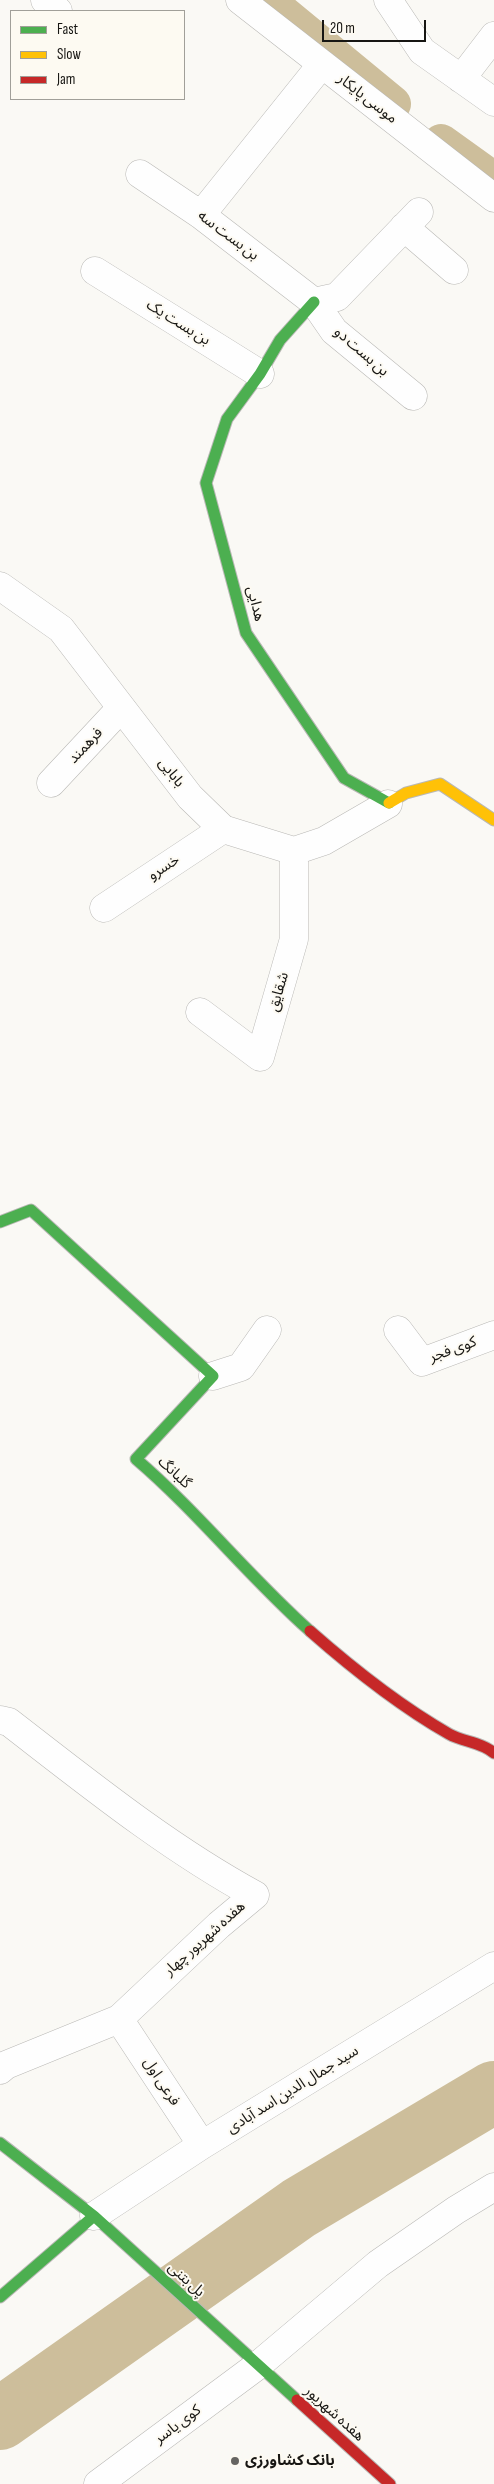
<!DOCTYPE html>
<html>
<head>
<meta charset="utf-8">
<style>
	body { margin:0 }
	#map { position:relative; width:494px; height:2484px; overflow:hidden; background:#faf9f5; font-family:"Sofia Sans Condensed",sans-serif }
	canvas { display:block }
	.legend { position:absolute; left:10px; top:10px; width:175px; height:90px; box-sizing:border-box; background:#fdfaf2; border:1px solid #a19f99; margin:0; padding:6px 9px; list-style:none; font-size:15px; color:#171613 }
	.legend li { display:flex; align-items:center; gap:10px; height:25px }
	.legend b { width:25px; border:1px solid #a19f99 }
	.scale { position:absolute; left:322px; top:20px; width:104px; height:22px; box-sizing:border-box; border:2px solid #171613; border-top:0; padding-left:6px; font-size:15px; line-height:18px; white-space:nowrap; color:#171613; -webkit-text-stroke:4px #fdfaf2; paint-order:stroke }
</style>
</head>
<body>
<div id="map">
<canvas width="494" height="2484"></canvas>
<ul class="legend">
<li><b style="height:6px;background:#4caf50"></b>Fast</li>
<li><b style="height:6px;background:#ffc107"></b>Slow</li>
<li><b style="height:6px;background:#c62828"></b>Jam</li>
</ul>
<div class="scale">20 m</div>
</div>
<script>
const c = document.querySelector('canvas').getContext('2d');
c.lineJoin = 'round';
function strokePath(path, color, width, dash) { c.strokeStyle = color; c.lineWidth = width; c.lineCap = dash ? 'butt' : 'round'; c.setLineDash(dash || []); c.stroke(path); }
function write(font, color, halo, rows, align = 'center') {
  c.font = font + ' "Sofia Sans Condensed","Noto Sans Arabic",sans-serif'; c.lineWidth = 4; c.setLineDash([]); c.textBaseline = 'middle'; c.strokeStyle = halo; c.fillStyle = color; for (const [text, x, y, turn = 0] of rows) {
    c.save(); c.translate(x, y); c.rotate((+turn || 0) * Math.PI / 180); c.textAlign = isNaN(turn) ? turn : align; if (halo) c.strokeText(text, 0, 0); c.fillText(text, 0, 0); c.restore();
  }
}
const canal = new Path2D(`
	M267,0L393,104
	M441,142L494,180`);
const river = new Path2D(`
	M0,2419L299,2208L494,2092`);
const street = new Path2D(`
	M45,0L58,11
	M240,0L494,198
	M388,0L422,51L494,102
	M461,79L494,36
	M140,174L201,215L314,302L334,331L413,396
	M201,215L322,64
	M404,227L454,270
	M95,271L260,374
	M314,302L337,297L419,212
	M0,586L61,629L190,797L223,829L294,851L324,841L388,804
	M51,783L121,708
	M104,908L223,829
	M200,1012L260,1057L294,939V851
	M398,1330L422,1362L494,1335
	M213,1376L241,1367L267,1330
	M0,1720L9,1722C88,1783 167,1847 255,1895L219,1925L119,2019L6,2065L0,2070
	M119,2019L202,2145
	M94,2216L202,2145L494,1966
	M98,2484L257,2366L378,2264L456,2210L494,2187`);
const fast = new Path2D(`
	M314,302L280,340L260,374L227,419L206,483L246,633L344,778L389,803
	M0,1222L31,1210L213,1376L136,1459C198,1512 249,1577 310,1631
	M0,2143L94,2216L297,2400
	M0,2297L94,2216`);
const slow = new Path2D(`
	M389,803L406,793L440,784L494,820`);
const jam = new Path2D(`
	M310,1631C352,1668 400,1706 449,1734C463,1742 481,1742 494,1753
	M297,2400L390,2484`);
const markers = [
	[235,2461,5,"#666562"]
];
const streetNames = [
	["موسی پایکار",367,99,38],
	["بن بست سه",228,236,37],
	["بن بست یک",178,323,32],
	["بن بست دو",361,352,41],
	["هدایی",255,604,76],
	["فرهمند",86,746,-47],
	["بابایی",171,773,52],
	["خسرو",164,868,-33],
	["شقایق",279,992,-74],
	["کوی فجر",453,1350,-20],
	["گلبانگ",174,1473,43],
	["هفده شهریور چهار",205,1939,-42],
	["فرعی اول",161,2082,57],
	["سید جمال الدین اسد آبادی",293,2090,-32],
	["پل بتنی",186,2280,42],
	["هفده شهریور",334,2414,42],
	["کوی یاسر",178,2425,-37]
];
const poiNames = [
	["بانک کشاورزی",245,2461]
];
strokePath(canal, '#cdbe9b', 36);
strokePath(river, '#cdbe9b', 62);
strokePath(street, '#b9b8b5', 29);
strokePath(fast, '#b9b8b5', 13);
strokePath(slow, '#b9b8b5', 13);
strokePath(jam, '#b9b8b5', 13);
strokePath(street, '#fefefe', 28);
strokePath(fast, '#4caf50', 11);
strokePath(slow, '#ffc107', 11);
strokePath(jam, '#c62828', 11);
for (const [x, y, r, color] of markers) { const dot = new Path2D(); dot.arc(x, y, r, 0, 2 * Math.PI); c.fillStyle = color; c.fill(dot); strokePath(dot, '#fdfaf2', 2); }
write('15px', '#171613', '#fdfaf2', streetNames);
write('bold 15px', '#171613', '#fdfaf2', poiNames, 'left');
</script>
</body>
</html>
